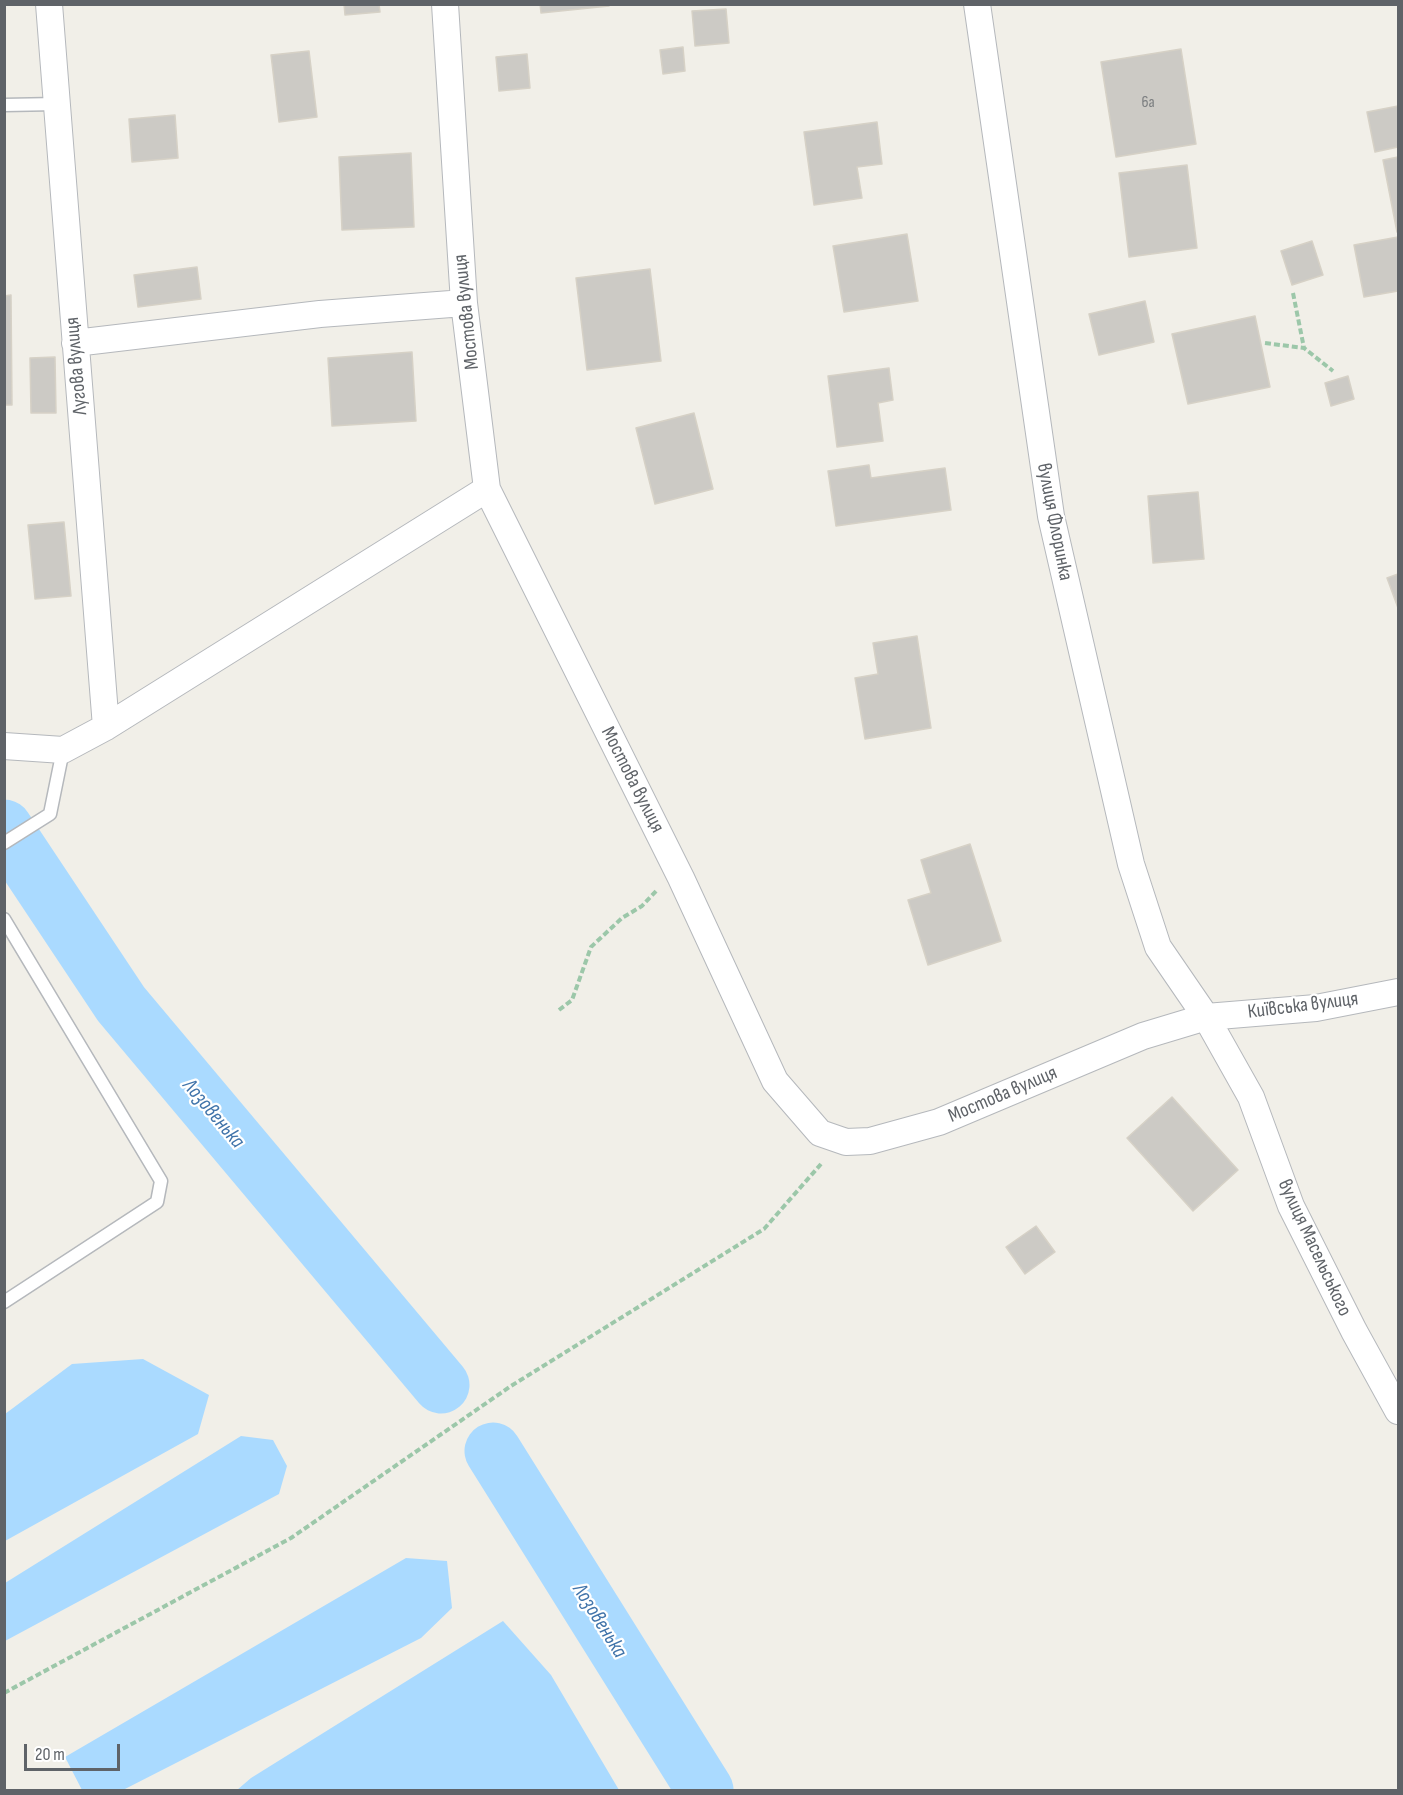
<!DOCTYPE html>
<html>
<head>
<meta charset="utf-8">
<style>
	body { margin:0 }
	#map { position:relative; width:1403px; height:1795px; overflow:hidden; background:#f1efe8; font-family:"Sofia Sans Condensed",sans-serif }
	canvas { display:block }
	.frame { position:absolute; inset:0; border:6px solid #5f6368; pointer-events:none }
	.scale { position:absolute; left:24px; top:1744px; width:96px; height:27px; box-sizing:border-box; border:3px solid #5f6368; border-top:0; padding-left:8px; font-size:18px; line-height:21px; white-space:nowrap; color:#5f6368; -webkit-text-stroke:4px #fff; paint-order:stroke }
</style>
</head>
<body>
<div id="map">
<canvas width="1403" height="1795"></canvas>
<div class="frame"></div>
<div class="scale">20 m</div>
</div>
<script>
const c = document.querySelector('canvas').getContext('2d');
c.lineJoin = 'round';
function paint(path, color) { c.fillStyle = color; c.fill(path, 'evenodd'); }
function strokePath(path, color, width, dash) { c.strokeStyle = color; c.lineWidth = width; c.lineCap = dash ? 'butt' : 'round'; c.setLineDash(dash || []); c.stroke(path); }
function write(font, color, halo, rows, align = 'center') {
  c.font = font + ' "Sofia Sans Condensed",sans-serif'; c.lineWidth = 4.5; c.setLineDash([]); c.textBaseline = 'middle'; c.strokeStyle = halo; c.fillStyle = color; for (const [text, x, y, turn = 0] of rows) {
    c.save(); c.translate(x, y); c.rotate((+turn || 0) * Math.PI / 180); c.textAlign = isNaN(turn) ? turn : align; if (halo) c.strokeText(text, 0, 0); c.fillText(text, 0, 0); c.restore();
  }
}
const water = new Path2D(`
	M143,1359L209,1395L198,1434L5,1541V1414L72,1364Z
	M241,1436L273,1440L287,1466L279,1494L5,1641V1583Z
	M406,1558L447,1561L452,1608L421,1638L123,1790H82L65,1757Z
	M503,1621L551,1675L619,1790H237L251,1778Z`);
const river = new Path2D(`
	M4,828L121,1004L441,1385
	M493,1451L705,1790`);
const building = new Path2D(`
	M344,4H379L380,12L345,15Z
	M540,4H608L609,6L541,13Z
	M726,9L729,43L695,46L692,11Z
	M683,47L685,71L663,74L660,50Z
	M1181,49L1196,144L1116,157L1101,62Z
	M309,51L317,117L279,122L271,55Z
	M527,54L530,88L499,91L496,57Z
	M1398,106V147L1375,152L1367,112Z
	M175,115L178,158L132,162L129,119Z
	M877,122L882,164L857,167L862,198L814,205L804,132Z
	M411,153L414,227L342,230L339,157Z
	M1398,157V232H1397L1383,160Z
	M1187,165L1197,248L1129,257L1119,173Z
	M907,234L918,301L844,312L833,246Z
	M1398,237V291L1364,297L1354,245Z
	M1312,241L1323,275L1292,285L1281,251Z
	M197,267L201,299L138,307L134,275Z
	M650,269L661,361L587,370L576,278Z
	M11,295L12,405H4V296Z
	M1145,301L1154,342L1099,355L1089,314Z
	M1255,316L1270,387L1188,404L1172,334Z
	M412,352L416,421L332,426L328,358Z
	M55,357L56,413H31L30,358Z
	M889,368L893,400L878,403L883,441L837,447L828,376Z
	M1348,376L1354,399L1331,406L1325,383Z
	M694,413L713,489L655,504L636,428Z
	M869,465L871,478L945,468L951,510L836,526L828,471Z
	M1198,492L1204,559L1153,563L1148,496Z
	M64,522L71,596L35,599L28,525Z
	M1398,574V608L1387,578Z
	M917,636L931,728L865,739L855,678L878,674L873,643Z
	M970,844L1001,941L928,965L908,900L931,893L921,860Z
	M1172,1097L1238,1170L1193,1211L1127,1138Z
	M1036,1226L1055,1252L1025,1274L1006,1247Z`);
const path = new Path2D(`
	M1293,293L1304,348
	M1265,343L1304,348L1333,371
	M559,1010L572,1000L591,947L622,918L642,906L657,890
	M4,1693L291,1538L511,1386L764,1229L821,1164`);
const service = new Path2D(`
	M4,105L57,104
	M4,843L50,814L63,750
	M4,919L161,1181L157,1202L4,1302`);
const minor = new Path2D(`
	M49,4L106,727
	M445,4L464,303L487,489L681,878L775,1081L820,1133L846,1142L870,1141L939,1122L1143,1036L1206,1017L1316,1008L1398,992
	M977,4L1051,516L1131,864L1158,947L1206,1017L1251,1097L1291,1206L1354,1331L1398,1411
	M75,343L320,314L464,303
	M4,746L63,750L106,727L487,489`);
const numberNames = [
	["6а",1148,103]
];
const streetNames = [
	["Мостова вулиця",467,312,-96],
	["Лугова вулиця",77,366,-95],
	["вулиця Флоринка",1054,522,79],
	["Мостова вулиця",632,780,63],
	["Київська вулиця",1303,1006,-7],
	["Мостова вулиця",1003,1095,-23],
	["вулиця Масельського",1314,1248,65]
];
const waterNames = [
	["Лозовенька",213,1114,50],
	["Лозовенька",599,1621,58]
];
paint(water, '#aadaff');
strokePath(river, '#aadaff', 57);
paint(building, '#cccac5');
strokePath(building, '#d6d1c6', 1.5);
strokePath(service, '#b5b8bc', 15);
strokePath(minor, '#b5b8bc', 28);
strokePath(path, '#9cc7a9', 4, [6, 3]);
strokePath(service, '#fff', 12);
strokePath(minor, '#fff', 26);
write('16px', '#7a7d7f', null, numberNames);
write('20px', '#5f6368', '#fff', streetNames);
write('italic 21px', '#4174aa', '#fff', waterNames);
</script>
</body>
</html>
